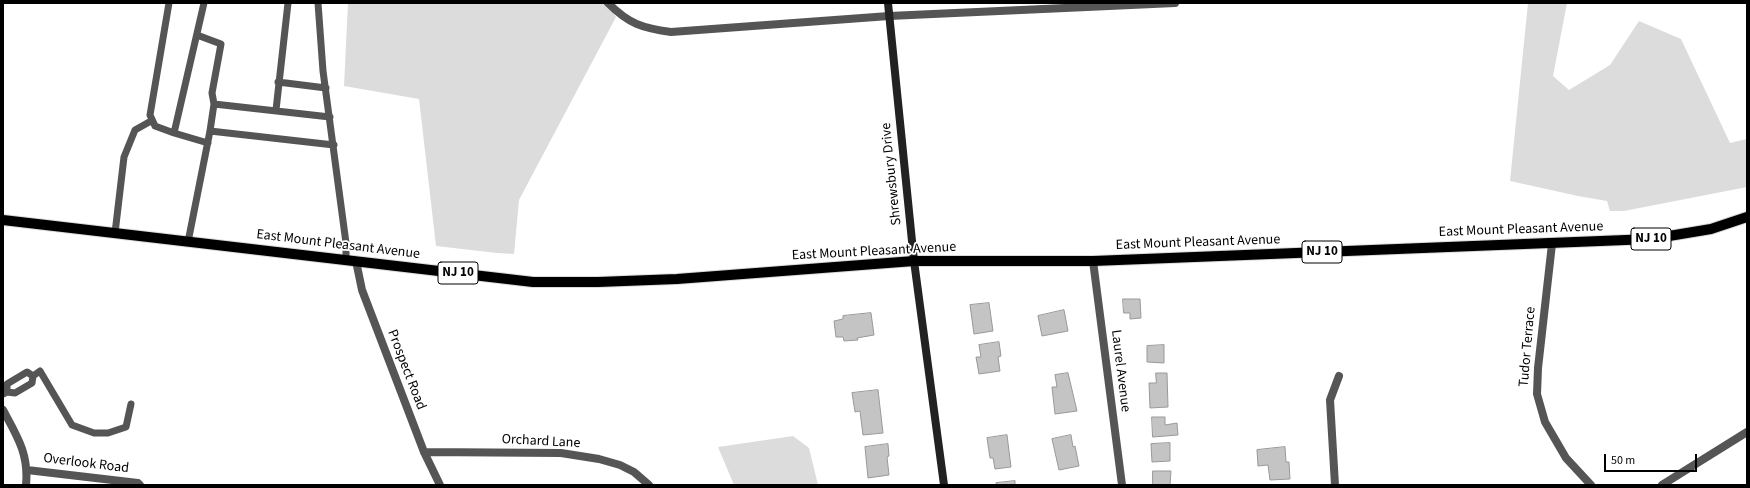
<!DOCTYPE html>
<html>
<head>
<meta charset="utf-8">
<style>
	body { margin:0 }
	#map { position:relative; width:1750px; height:488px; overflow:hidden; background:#fff; font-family:"Source Sans 3",sans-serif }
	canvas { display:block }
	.frame { position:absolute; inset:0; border:4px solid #000; pointer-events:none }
	.scale { position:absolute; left:1604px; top:454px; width:93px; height:18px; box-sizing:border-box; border:2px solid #000; border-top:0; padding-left:5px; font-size:12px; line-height:14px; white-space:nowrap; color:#000; -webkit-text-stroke:3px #fff; paint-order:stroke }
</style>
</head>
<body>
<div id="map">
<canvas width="1750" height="488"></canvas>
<div class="frame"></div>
<div class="scale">50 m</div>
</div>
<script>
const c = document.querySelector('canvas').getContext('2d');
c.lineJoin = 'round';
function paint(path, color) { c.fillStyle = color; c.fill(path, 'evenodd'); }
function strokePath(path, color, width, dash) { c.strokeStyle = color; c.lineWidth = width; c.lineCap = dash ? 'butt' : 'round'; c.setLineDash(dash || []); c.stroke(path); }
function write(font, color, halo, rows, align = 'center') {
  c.font = font + ' "Source Sans 3",sans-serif'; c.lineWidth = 3.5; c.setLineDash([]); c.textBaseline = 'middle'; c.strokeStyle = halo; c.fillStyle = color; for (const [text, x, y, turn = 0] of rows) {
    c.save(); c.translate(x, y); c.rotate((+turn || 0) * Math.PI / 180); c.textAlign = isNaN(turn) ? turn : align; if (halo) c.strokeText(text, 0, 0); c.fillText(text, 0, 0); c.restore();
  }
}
const green = new Path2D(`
	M348,3H606L616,17L519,200L514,254L497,253L436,246L419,99L344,86Z
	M1528,3H1567L1553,76L1569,90L1610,65L1639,21L1681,39L1730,143L1747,139V187L1624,211H1610L1607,201L1578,196L1510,181Z
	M793,436L809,448L818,485H734L718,447Z`);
const building = new Path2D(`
	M1123,299H1140L1141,318L1130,319V313H1124Z
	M989,303L993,331L974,334L970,305Z
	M1064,310L1068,331L1042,336L1038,316Z
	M871,313L874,335L857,338L858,340L844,341L843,337H836L834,321L843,319V316Z
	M999,342L1001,356L998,357L1000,371L979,374L976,357H981L979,345Z
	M1164,345V363L1147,362V346Z
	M1068,373L1077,411L1055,414L1052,387H1057L1055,375Z
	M1156,373H1167L1168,407L1150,408L1149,383H1156Z
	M878,390L883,433L863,435L860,411L855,412L852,393Z
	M1152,417H1165V425L1177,423L1178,435L1153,437Z
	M1007,435L1011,467L995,469L993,458H990L987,438Z
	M1071,435L1073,447L1075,446L1079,466L1059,470L1052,439Z
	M1170,443V461L1152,462L1151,444Z
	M888,444L889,456L887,457L889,475L868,478L865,447Z
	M1285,447L1286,462H1289L1290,479L1270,480L1268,465L1258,466L1257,450Z
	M1153,471H1171L1170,485H1153Z
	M1015,481V485H996V483Z`);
const service = new Path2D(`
	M169,3L150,115L155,126L174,133
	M204,3L174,133L208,143
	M318,3L323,71L346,243V260
	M278,82L326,88
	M214,104L330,117
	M276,110L288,3
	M210,131L334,145
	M115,233L124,157L135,130L151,121
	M188,242L210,131L214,104L212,93L221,44L197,35
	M7,392V384L27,372L33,376
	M3,394L7,392L15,393L32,383L33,376L40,371L72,425L94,433H108L126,427L131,404`);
const minor = new Path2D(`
	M608,3C629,24 642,28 671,32L889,16L1175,3
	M1552,244L1538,368L1537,394L1545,422L1566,458L1591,485
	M356,261L362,290L424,452L440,485
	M3,410C17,436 29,454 26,485
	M424,452L561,453L599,459L620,465L634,472L649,485
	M27,470L138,483L140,485
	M1335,485L1330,400L1339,376
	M1662,485L1747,432`);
const tertiary = new Path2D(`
	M1093,261L1122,485`);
const secondary = new Path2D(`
	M888,3L914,261L944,485`);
const primary = new Path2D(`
	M3,220L533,282H598L677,279L914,261H1093L1651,239L1711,229L1747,217`);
const shields = [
	[1651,239,40],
	[1322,252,40],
	[458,273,40]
];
const shieldNames = [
	["NJ 10",1651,239],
	["NJ 10",1322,252],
	["NJ 10",458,273]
];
const streetNames = [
	["Shrewsbury Drive",892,174,-96],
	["East Mount Pleasant Avenue",1521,230,-2],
	["East Mount Pleasant Avenue",1198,243,-2],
	["East Mount Pleasant Avenue",338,245,7],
	["East Mount Pleasant Avenue",874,252,-3],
	["Tudor Terrace",1528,347,-85],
	["Prospect Road",406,370,69],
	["Laurel Avenue",1120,371,83],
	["Orchard Lane",541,442,3],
	["Overlook Road",86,464,7]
];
paint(green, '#dcdcdc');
paint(building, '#c4c4c4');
strokePath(building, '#999', 1);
strokePath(primary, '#dbdbdb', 12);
strokePath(service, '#555', 7);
strokePath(minor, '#555', 8);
strokePath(tertiary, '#555', 8);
strokePath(secondary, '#222', 8);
strokePath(primary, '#000', 10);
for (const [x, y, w] of shields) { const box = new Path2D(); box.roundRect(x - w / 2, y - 11, w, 22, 3); c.fillStyle = '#fff'; c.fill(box); strokePath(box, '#000', 1); }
write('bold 13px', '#000', null, shieldNames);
write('14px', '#000', '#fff', streetNames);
</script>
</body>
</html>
